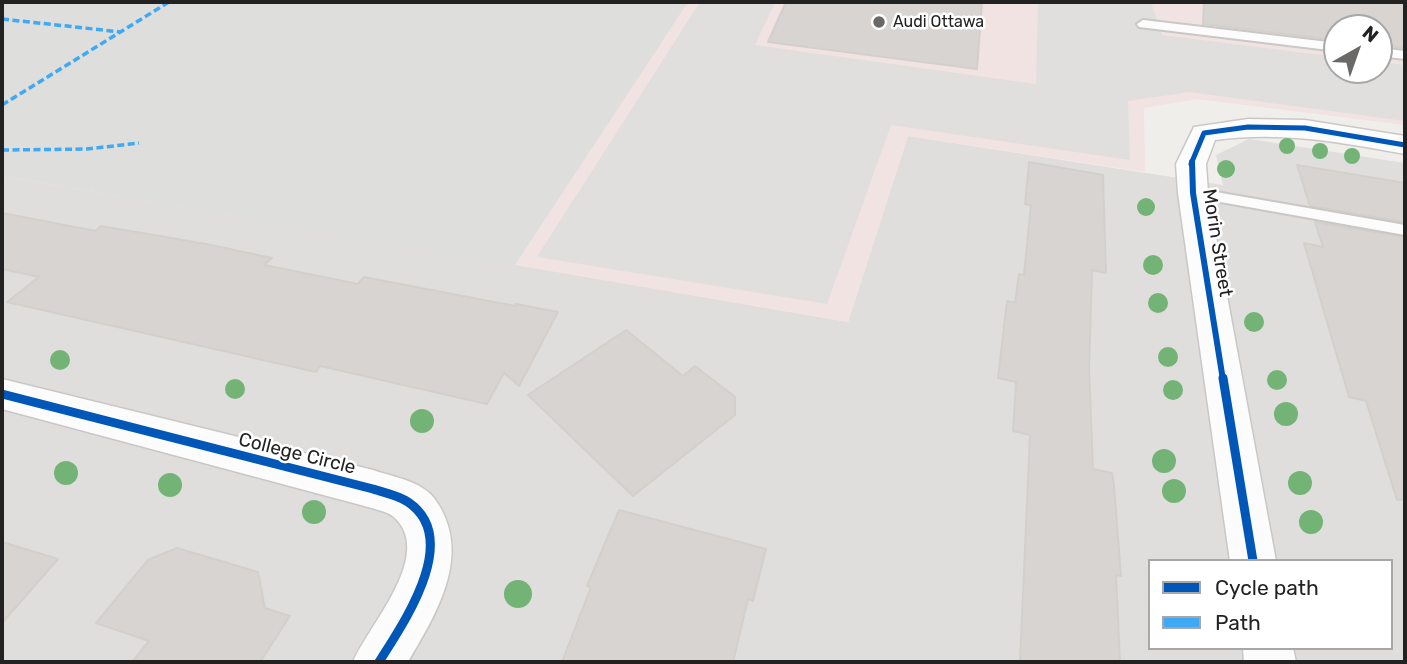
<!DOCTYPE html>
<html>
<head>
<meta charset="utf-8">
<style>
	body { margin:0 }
	#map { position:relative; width:1407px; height:664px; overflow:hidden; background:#f0eeeb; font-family:Rubik,sans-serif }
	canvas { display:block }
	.frame { position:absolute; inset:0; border:4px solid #222; pointer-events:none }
	.legend { position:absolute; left:1148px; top:559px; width:245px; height:91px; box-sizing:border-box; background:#fff; border:2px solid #a7a7a7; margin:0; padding:9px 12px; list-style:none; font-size:21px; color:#222 }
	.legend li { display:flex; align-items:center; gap:14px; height:35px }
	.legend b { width:35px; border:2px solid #a7a7a7 }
	.north { position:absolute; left:1323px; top:14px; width:70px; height:70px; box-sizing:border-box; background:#fff; border:2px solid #a7a7a7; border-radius:50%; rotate:40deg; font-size:19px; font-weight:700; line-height:28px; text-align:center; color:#222 }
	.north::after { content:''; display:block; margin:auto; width:24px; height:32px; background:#6a6968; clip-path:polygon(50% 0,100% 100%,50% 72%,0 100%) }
</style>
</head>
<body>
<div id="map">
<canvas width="1407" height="664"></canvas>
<div class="frame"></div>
<ul class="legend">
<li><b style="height:9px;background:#0057b8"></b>Cycle path</li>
<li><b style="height:9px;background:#3fa9f5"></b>Path</li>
</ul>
<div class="north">N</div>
</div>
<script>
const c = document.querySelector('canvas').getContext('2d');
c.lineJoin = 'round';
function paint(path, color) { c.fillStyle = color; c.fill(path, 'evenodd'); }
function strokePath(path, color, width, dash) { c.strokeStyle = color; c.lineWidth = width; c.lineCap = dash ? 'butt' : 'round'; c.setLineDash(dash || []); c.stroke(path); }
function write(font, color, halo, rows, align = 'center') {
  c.font = font + ' Rubik,sans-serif'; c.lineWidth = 5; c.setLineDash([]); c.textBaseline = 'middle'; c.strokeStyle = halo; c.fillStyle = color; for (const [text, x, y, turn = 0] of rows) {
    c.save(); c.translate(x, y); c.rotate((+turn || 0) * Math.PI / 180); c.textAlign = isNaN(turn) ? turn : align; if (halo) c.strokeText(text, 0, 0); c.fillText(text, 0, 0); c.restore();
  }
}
const residential = new Path2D(`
	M908,136L1223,185L1216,155L1249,139L1405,163V662H2V176L848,322ZM1150,561H1391V648H1150Z`);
const commercial = new Path2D(`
	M682,2H1405V125L1197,99L1144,108L1145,172L908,136L848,322L515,265L643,57ZM1337,28H1379V70H1337Z`);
const religious = new Path2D(`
	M2,2H688L515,265L2,176Z`);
const parking = new Path2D(`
	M700,2H775L755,45L1036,84L1038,2H1151L1162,35L1337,57V70H1379V62L1405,65V121L1189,92L1128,101L1130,160L891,125L827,304L537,257Z`);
const building = new Path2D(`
	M786,2H982L977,69L768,42Z
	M1204,2H1405V48L1379,45V28H1337V40L1203,24Z
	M1029,162L1103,175L1106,273L1092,270L1089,369L1093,469L1112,473L1114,486L1121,576L1116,575L1120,662H1020L1030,435L1013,431L1016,382L998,378L1007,301L1015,303L1019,274L1024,275L1031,205L1025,204Z
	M1297,165L1405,183V222L1310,206Z
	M2,213L96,231L101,226L206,244L272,258L264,265L358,284L364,277L515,306L516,304L558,312L519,386L504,373L487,404L320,366L316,372L7,302L39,277L2,269Z
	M1315,222L1405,237V499L1397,500L1366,401L1349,397L1304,243L1323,247Z
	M626,330L683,376L695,366L735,397V415L633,496L528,395Z
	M619,510L766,549L753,601L748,599L733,662H562L591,587L587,586Z
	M2,542L58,559L2,623Z
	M177,548L258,572L265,608L290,616L260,662H132L149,641L96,623L148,560Z`);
const service = new Path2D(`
	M1143,20L1337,43V51L1139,27L1137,24Z
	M1379,48L1405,51V59L1379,56Z
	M1193,188L1405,225V235L1187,196L1185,193Z`);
const minor = new Path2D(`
	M1248,119L1305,120L1405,136V154C1340,142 1282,131 1215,140L1206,164L1208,193L1276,561H1230L1178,193L1176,164L1194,127Z
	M2,379L373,470C390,476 410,479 424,489C433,494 440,506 444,515C467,565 433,619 408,662H353C368,626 433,557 396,519C390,512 380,511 372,508L2,409Z
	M1243,648H1293L1296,662H1244Z`);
const quiet = new Path2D(`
	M2,19L121,32
	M2,105L169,2
	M2,150L87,149L139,143`);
const cyclewayFar2 = new Path2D(`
	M1191,164L1204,133L1248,127L1305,128L1405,145`);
const cyclewayFar1 = new Path2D(`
	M1192,162L1193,193L1223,380`);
const cycleway = new Path2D(`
	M1223,378L1253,561
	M2,394L373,489C385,493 398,495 408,502C463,539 402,625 379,662`);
const trees = [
	[1287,146,8],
	[1320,151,8],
	[1352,156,8],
	[1226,169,9],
	[1146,207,9],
	[1153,265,10],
	[1158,303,10],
	[1254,322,10],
	[1168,357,10],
	[60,360,10],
	[1277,380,10],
	[235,389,10],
	[1173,390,10],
	[1286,414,12],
	[422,421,12],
	[1164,461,12],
	[66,473,12],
	[1300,483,12],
	[170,485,12],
	[1174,491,12],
	[314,512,12],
	[1311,522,12],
	[518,594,14]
];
const markers = [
	[879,22,7,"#6a6968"]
];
const farPoinames = [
	["Audi Ottawa",893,22]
];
const streetNames = [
	["Morin Street",1217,243,81],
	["College Circle",297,454,14]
];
paint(residential, '#dfdedc');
paint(commercial, '#f1e3e1');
paint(religious, '#dededc');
paint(parking, '#e0dfde');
paint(building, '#d7d4d2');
strokePath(building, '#d3d0cc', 2);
strokePath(service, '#c9c8c7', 4);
strokePath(minor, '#c9c8c7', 3);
paint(service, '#fdfcfc');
paint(minor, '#fdfcfc');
strokePath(quiet, '#3fa9f5', 3.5, [7, 3.5]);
strokePath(cyclewayFar2, '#0057b8', 5);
strokePath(cyclewayFar1, '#0057b8', 6);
strokePath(cycleway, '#0057b8', 9);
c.fillStyle = '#73b476';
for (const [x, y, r] of trees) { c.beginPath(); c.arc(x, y, r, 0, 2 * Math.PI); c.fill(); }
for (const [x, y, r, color] of markers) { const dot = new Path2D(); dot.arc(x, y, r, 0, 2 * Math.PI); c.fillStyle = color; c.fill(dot); strokePath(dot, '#fff', 2.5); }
write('16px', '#222', '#fff', farPoinames, 'left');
write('19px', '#222', '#fff', streetNames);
</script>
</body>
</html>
